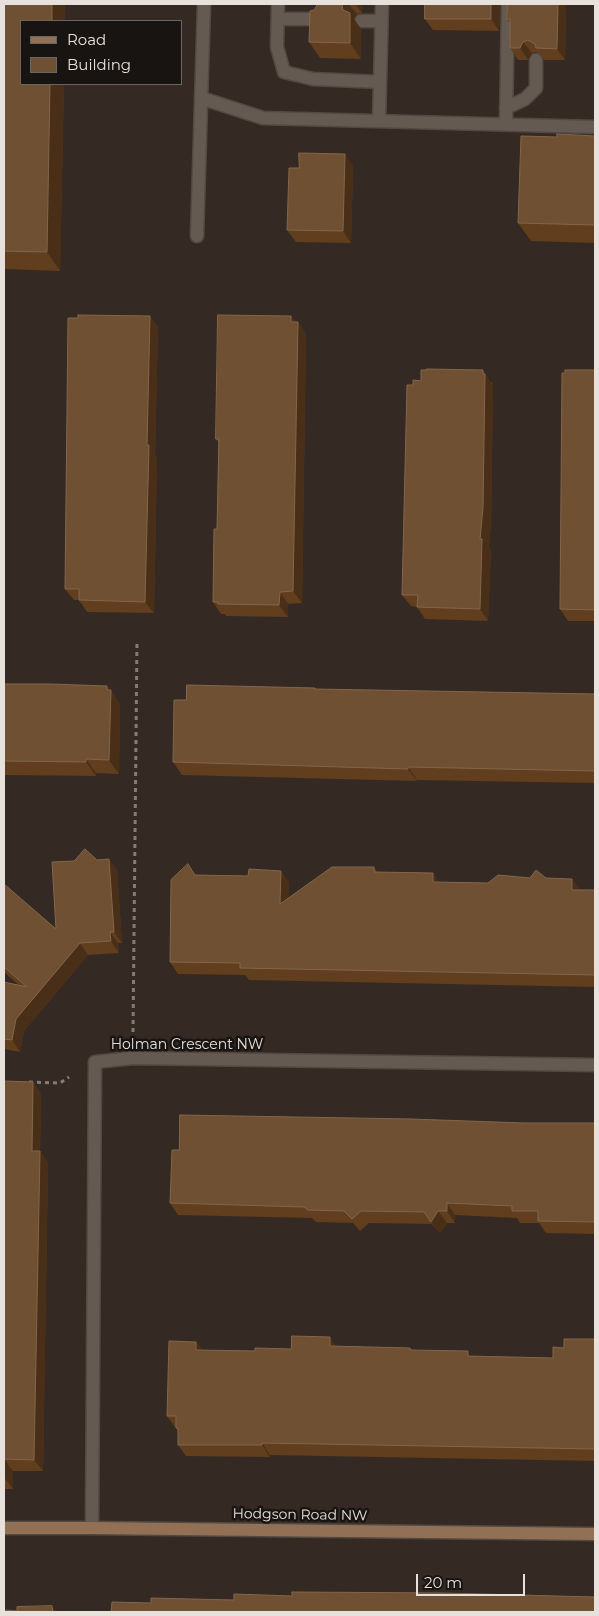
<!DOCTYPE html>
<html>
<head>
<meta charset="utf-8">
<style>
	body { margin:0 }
	#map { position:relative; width:599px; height:1616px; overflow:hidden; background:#342a23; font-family:Montserrat,sans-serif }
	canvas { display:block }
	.frame { position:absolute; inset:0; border:5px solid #e7e1dc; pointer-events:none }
	.legend { position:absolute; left:20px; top:20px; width:162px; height:65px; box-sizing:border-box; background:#181411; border:1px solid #6b6662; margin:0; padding:6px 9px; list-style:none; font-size:15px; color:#e7e1dc }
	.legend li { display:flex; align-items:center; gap:10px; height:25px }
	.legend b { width:25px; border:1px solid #6b6662 }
	.scale { position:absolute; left:416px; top:1574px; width:109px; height:22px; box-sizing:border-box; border:2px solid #e7e1dc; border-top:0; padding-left:6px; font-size:15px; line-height:18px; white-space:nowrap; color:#e7e1dc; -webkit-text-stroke:4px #181411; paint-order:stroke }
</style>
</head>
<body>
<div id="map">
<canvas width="599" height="1616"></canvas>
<div class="frame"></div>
<ul class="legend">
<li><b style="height:6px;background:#917055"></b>Road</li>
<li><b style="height:14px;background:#6f5032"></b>Building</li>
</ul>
<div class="scale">20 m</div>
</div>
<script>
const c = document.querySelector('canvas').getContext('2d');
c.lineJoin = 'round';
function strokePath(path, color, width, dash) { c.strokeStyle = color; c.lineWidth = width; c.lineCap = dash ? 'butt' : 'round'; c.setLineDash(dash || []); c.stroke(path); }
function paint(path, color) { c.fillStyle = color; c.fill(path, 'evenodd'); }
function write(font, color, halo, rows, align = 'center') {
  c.font = font + ' Montserrat,sans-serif'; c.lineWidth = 5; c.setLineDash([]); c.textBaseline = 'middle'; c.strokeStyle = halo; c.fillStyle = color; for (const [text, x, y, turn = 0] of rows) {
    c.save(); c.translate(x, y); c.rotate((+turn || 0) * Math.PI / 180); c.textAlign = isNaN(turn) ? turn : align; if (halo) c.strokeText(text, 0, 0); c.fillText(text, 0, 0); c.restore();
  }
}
const path = new Path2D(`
	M133,1032L137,640
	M29,1082L60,1083L69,1077`);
const lane = new Path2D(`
	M278,4L277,47L284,72L313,79L380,82
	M278,19H321
	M361,21H381
	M201,98L263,118L595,127
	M506,108L525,99L536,88V60
	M379,121L382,4
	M506,124L508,4
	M197,236L204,4`);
const street = new Path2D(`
	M92,1528L95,1062L133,1058L595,1065`);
const secondary = new Path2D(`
	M4,1528H92L595,1534`);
const wall = new Path2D(`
	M4,4H65V21L21,84H64L60,271L4,269Z
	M316,4H362V13L357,14L354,19L361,29V59L320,58L309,42L314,10L317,5Z
	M500,4L499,31L433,30L425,19Z
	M508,4H566L565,60H544L540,54L536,52L532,53L528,60H518L510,48V23L507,19Z
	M595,136V243L531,241L518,223L557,137Z
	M353,166L351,243L296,242L287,230L299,168Z
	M291,316L296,322H298L306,334L302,603L288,604V617L226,616L225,614H221L213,602L217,529L218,442L216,439Z
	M158,327L155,455L157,457L154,613L87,612L79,600H74L65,589Z
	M595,370V621H568L560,609Z
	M492,382L493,386L491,520L489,548L491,550L488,621L425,619L417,607L411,606L402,595L413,385Z
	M4,684L107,686L120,704L119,774L96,773V776L4,775Z
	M315,688L316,689L595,694V783L417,780V781L182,775L173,762L186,700Z
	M109,859L117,870L122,943H118L119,953L88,955L24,1031L20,1052L4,1049V982L19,985L4,972V884L56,929L97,860Z
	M374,867L377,872L440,882L488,883L530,878L572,879L580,890H595V987L249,980L245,975L178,974L170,962L195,875L289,882L288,898Z
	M4,1081L33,1082L41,1094L40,1151L48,1163L43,1471H13V1489H4Z
	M524,1123H595V1234L546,1233L539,1223H520L517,1218L455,1215V1223H447L440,1233L432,1224L369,1223L360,1231L353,1223L316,1222L312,1218L178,1215L170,1203L179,1150Z
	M595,1339V1461L270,1455V1457L186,1456L178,1445V1431L167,1416L196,1342L202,1350L255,1351L337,1347L410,1348L412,1350L471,1356L553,1358L564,1348Z`);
const shadedWall = new Path2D(`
	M52,4H65V21H52Z
	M342,4H349L357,14L354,19L361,29V59L350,43L342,5Z
	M355,4H362V13Z
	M491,4H500L499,31L491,19Z
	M558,4H566L565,60L557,49Z
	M523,42L532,53L528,60L520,48Z
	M50,84H64L60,271L47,252Z
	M345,154L353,166L351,243L343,231Z
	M150,316L158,327L155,455L157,457L154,613L145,602L147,445Z
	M291,316L298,326V322L306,334L302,603L293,591Z
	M483,370L493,386L491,520L489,548L491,550L488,621L480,609Z
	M280,592L288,604V617L279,605Z
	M107,686L111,692V690L120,704L119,774L109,760Z
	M86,759L96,773V776L86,762Z
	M408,767L417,780V781L408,769Z
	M109,859L117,870L122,943L114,932Z
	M281,871L289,882L288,916L280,904Z
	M433,873L441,885L433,882Z
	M572,879L580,890H572Z
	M110,932L118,943L119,953L111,941Z
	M80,943L88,955L24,1031L20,1052L12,1040L16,1019Z
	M33,1082L41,1094L40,1151L48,1163L43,1471L34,1460L32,1151Z
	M447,1203L455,1215V1223L447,1211Z
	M438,1211L447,1223L440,1233L431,1222Z
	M330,1337L338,1349L330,1346Z
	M196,1342L205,1353L196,1350Z
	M262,1443L270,1455V1457L262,1445Z
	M4,1459L13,1471V1489L4,1477Z
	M52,1606L57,1612H53Z`);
const building = new Path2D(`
	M4,4H52V21H21V84H50L47,252L4,251Z
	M318,4H342V5L343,10L350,13V43L309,42L310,11L314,10Z
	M425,4H491V19H425Z
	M508,4H558L557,49L536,48L535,44L528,40L523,42L520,48H510V19H507Z
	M557,134L595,136V225L518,223L521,136L557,137Z
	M299,153L345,154L343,231L287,230L289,168H299Z
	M78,315L150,316L147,445H149L145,602L79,600V589H65L68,318H78Z
	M218,315L291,316V322H298L293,591L280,592L279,605L218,604V602H213L214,529H217L219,439H216Z
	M427,369L483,370V374H485L483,508L480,539H482L480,609L417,607L418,595H402L407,385H413V380L421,381V370H427Z
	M565,370H595V610L560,609L562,373H565Z
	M4,684H51L107,686V690H111L109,760L86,759V762L4,761Z
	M187,685L315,688V689L595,694V771L408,767V769L173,762L174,700H186Z
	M85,849L97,860L109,859L114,932H110L111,941L80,943L16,1019L12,1040L4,1039V982L27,987L4,967V884L56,929L52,862L74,861Z
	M188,864L195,875L248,876L249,869L281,871L280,904L332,867H374V872L433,873V882L488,883L498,875L530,878L536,870L546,878L572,879V890H595V975L240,968V963L170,962L171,880Z
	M4,1081L33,1082L32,1151H40L34,1460L4,1459V1477Z
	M180,1115L411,1119L524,1123H595V1222L538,1221V1211H512V1206L447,1203V1211H438L431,1222L424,1212L361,1211L352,1219L344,1211L308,1210L304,1207L170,1203L172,1150H179Z
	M292,1336L330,1337V1346L410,1348V1350L468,1351V1356L553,1358V1347L564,1348V1339H595V1449L262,1443V1445H178V1428H176V1416H167L169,1341L196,1342V1350L255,1351V1348L291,1349Z
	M292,1592L443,1593L595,1597V1612H111L112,1602L151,1603V1598L234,1600V1594L292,1596Z
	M52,1606L53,1612H4V1610L17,1611V1607Z`);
const streetNames = [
	["Holman Crescent NW",187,1045],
	["Hodgson Road NW",300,1515,1]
];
strokePath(lane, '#514942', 15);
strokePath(street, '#514942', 15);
strokePath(secondary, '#514942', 15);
strokePath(path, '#847c76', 3, [4, 4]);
strokePath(lane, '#655a52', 12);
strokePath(street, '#655a52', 12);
strokePath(secondary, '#917055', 12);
paint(wall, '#613e1d');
paint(shadedWall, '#492f17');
paint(building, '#6f5032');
strokePath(building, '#82664c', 1);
write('14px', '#e7e1dc', '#181411', streetNames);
</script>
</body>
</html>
